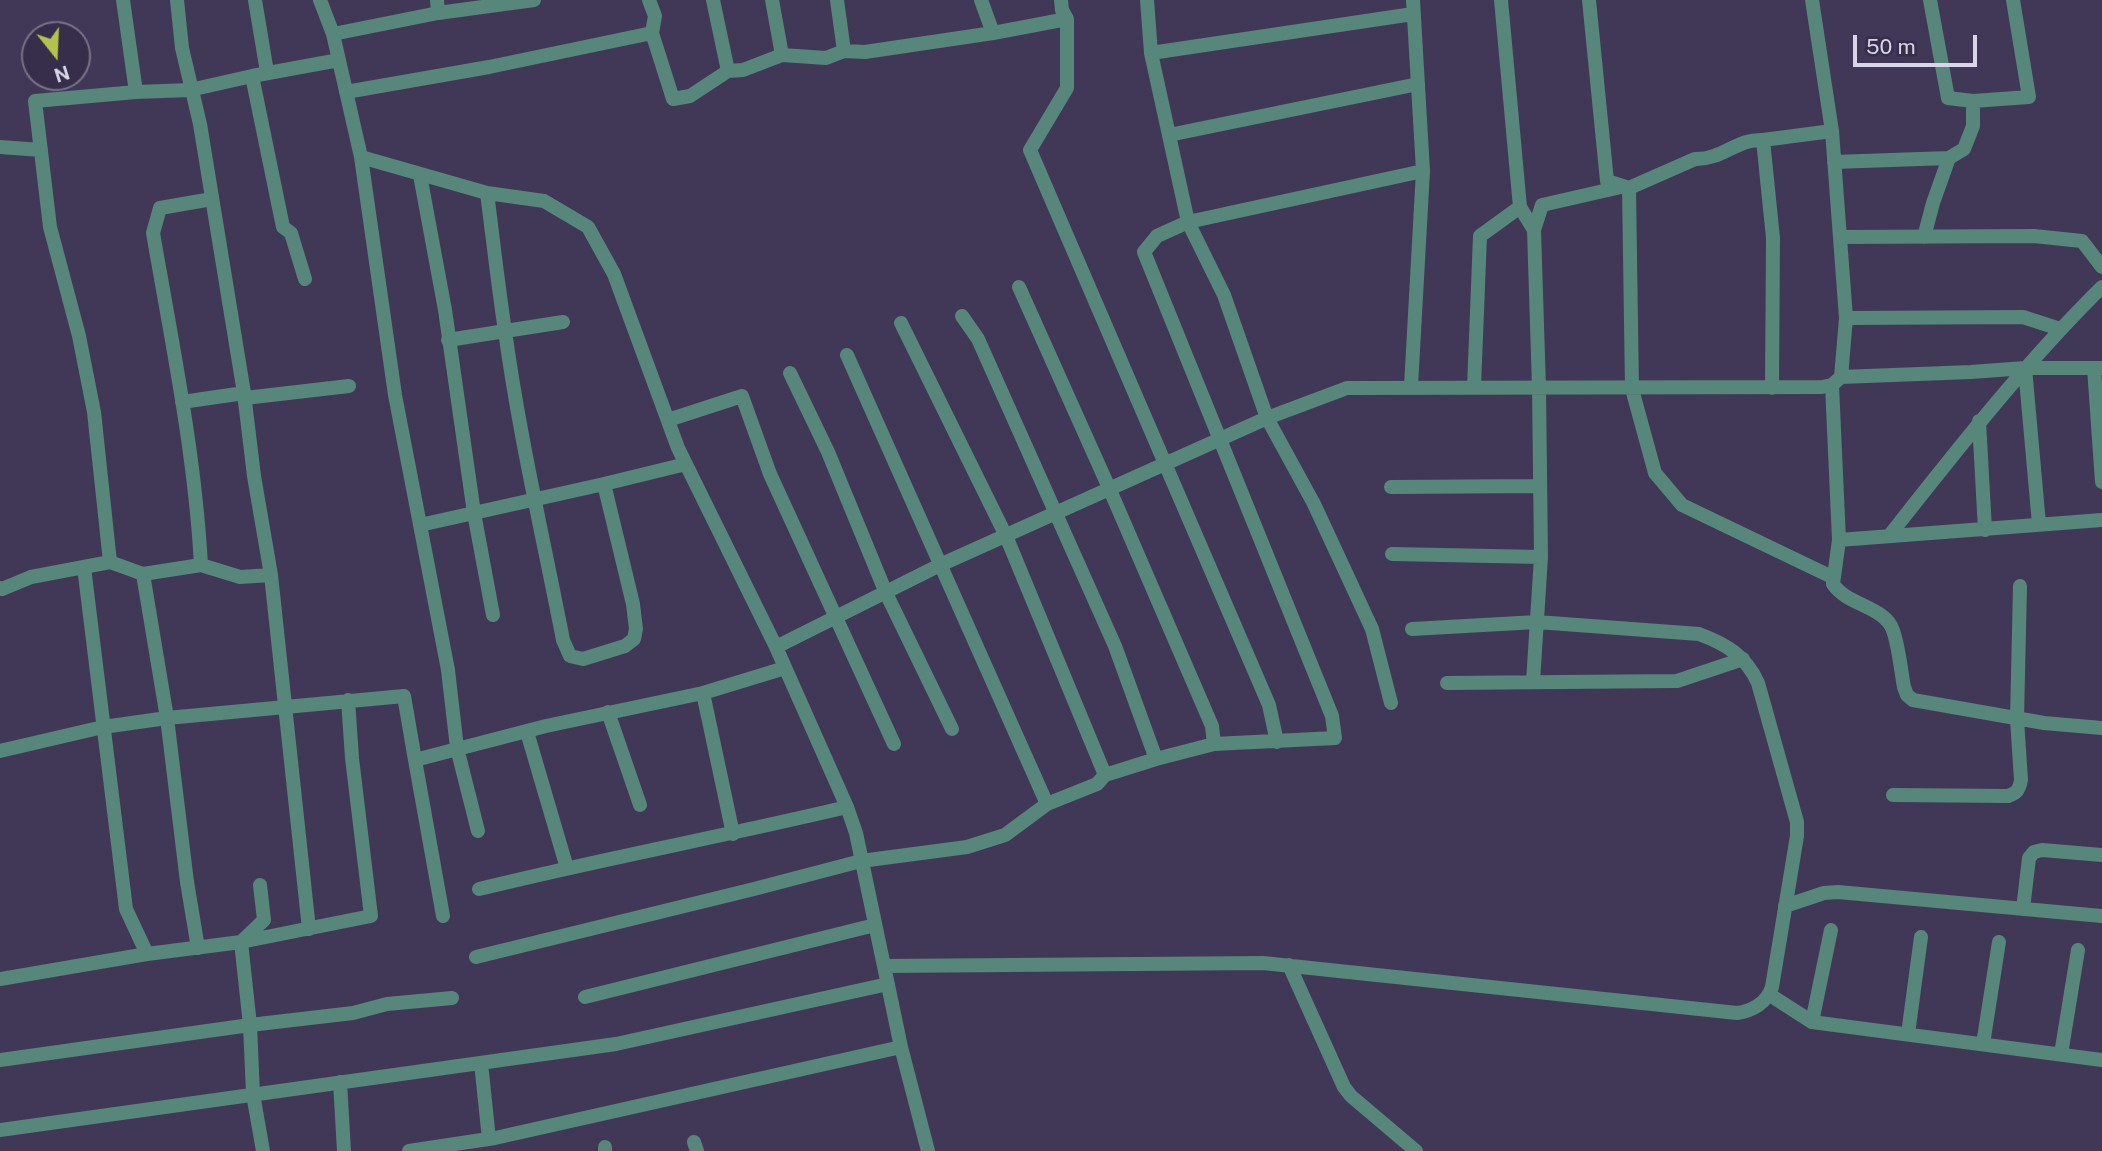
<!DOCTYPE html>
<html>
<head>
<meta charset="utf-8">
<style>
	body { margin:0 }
	#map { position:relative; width:2102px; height:1151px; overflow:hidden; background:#403856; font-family:"Public Sans",sans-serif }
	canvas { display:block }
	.north { position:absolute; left:21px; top:21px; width:70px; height:70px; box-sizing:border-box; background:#362e4a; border:2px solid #777189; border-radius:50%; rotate:162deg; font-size:19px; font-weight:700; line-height:28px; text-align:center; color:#d9d5e7 }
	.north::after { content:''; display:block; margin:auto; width:24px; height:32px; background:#b3c24b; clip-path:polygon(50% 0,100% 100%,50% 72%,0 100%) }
	.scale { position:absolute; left:1853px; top:35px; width:124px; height:32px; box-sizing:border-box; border:4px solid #d9d5e7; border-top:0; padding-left:9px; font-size:21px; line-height:24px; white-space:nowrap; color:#d9d5e7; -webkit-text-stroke:5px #362e4a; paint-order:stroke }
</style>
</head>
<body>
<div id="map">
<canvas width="2102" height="1151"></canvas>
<div class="north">N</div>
<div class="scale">50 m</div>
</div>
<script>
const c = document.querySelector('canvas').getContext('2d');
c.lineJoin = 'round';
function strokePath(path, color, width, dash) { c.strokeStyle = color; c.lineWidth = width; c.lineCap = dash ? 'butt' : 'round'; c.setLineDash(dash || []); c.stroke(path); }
const street = new Path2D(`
	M123,0L136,92
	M177,0L182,48L200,124L244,393L254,476L271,575L309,929
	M255,0L267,72
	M320,0L333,34L361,157L487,193L544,201L588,227L614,274L678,448L776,647L847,807L856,833L901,1047L928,1151
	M649,0L655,16L652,33L673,99L690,96L728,71L743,70L782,55L826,58L844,51L865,52L993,33L1067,19V88L1030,150L1269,705L1277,742
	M713,0L728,71
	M772,0L782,55
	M837,0L844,51
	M981,0L993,33
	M1061,0L1062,10L1067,19
	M1147,0L1151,53L1188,222L1224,295L1267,418L1314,504L1372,629L1391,703
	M1413,0L1423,171
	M1501,0L1520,207L1534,230L1539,388L1541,557L1533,682
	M1589,0L1607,181L1629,188L1695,159C1722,160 1738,138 1763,140L1832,131L1846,318L1841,377
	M1812,0L1832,131
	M1930,0L1948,98L1973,101L2029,97L2013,0
	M438,13L534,0
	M333,34L438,13L437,0
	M1151,53L1413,14
	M346,92L489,67L652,33
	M1169,135L1418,84
	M1763,140L1773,238L1772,388
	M0,147L41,150
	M361,157L395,395L448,670L457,748L478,831
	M1834,162L1949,158
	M420,175L445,310L474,513L493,615
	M1629,188L1632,389L1655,473L1682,505L1832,577
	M1534,230L1542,205L1621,187
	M1840,237L2034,236L2082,241L2102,267
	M1924,237L1933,203L1949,158L1964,149L1973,126V101
	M305,279L291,233L283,227L252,76L339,60
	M1019,287L1110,490L1212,726L1214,744
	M962,316L978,339L1115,646L1156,759
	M1846,318L2023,317L2060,329
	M901,323L1006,536L1105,775
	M448,340L563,322
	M847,355L1047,804
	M2025,368L2039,524
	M2094,368L2102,482
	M790,373L828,452L886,593L952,729
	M1832,385L1839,540L2102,520
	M1474,387L1480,236L1520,207
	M245,398L349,386
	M182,402L244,393
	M668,420L742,396L770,474L894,744
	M1979,421L1985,530
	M604,484L686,464
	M1391,487L1540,486
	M420,525L604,484L633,604L636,629L634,639L625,646L583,659L570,656L563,640C543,537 519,434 505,331C498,285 493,239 487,193
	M1889,536C1957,450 2024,364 2102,287
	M1839,540L1833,584C1846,604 1880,606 1891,626C1898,638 1901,672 1904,687L1907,695L1913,700L2044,723L2102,728
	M1392,554L1541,557
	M201,565C195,454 172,343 153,233L160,208L212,199
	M84,567L126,909L147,954
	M143,574L110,562L94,412L79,336L50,227L35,101L136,92L190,90L252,76
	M0,588L2,589L31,577L110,562
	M776,647L940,565L1267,418L1347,388L1822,387L1832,385L1841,377L1971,372L2025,368H2102
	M1447,683L1677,681L1743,659
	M608,712L640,805
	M527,732L567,868
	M0,751L103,727L167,718L404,696L415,760
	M1893,795L2008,796C2017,793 2019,790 2021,780L2017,719L2020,586
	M733,834L703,693L785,668
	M260,885L264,920L241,942L250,1025L253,1094L263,1151
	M479,889C601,859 725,836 847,807
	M1785,906L1824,893L1838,892L2102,916
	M2023,909L2029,858L2034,852L2042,850L2102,855
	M443,916L415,760L546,726L703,693
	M198,948L187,882L167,718L143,574L201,565L240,577L271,575
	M476,957L754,889L861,861L967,847L1005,835L1047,804L1097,784L1105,775L1156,759L1214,744L1335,738L1332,716L1144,252L1157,236L1188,222L1423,171L1411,386
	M1289,965L1344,1087L1351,1096L1416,1151
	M885,966L1263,963L1737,1013C1752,1011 1767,1003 1772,987L1797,836V822L1758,683C1746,656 1726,644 1699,634L1537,622L1412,629
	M0,979L147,954L241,942L371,916L352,758L348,700
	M1770,995L1812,1022L2102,1060
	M585,997L875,925
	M1812,1022L1831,930
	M1908,1034L1921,937
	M1983,1044L1999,942
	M2061,1054L2078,950
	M0,1060L250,1025L353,1013L387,1004L452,998
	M481,1063L489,1139
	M340,1082L344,1151
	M0,1130L616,1044L888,984
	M694,1142L697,1151
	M605,1147V1151
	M409,1151L495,1138L901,1047`);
strokePath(street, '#57867a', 14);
</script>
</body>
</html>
